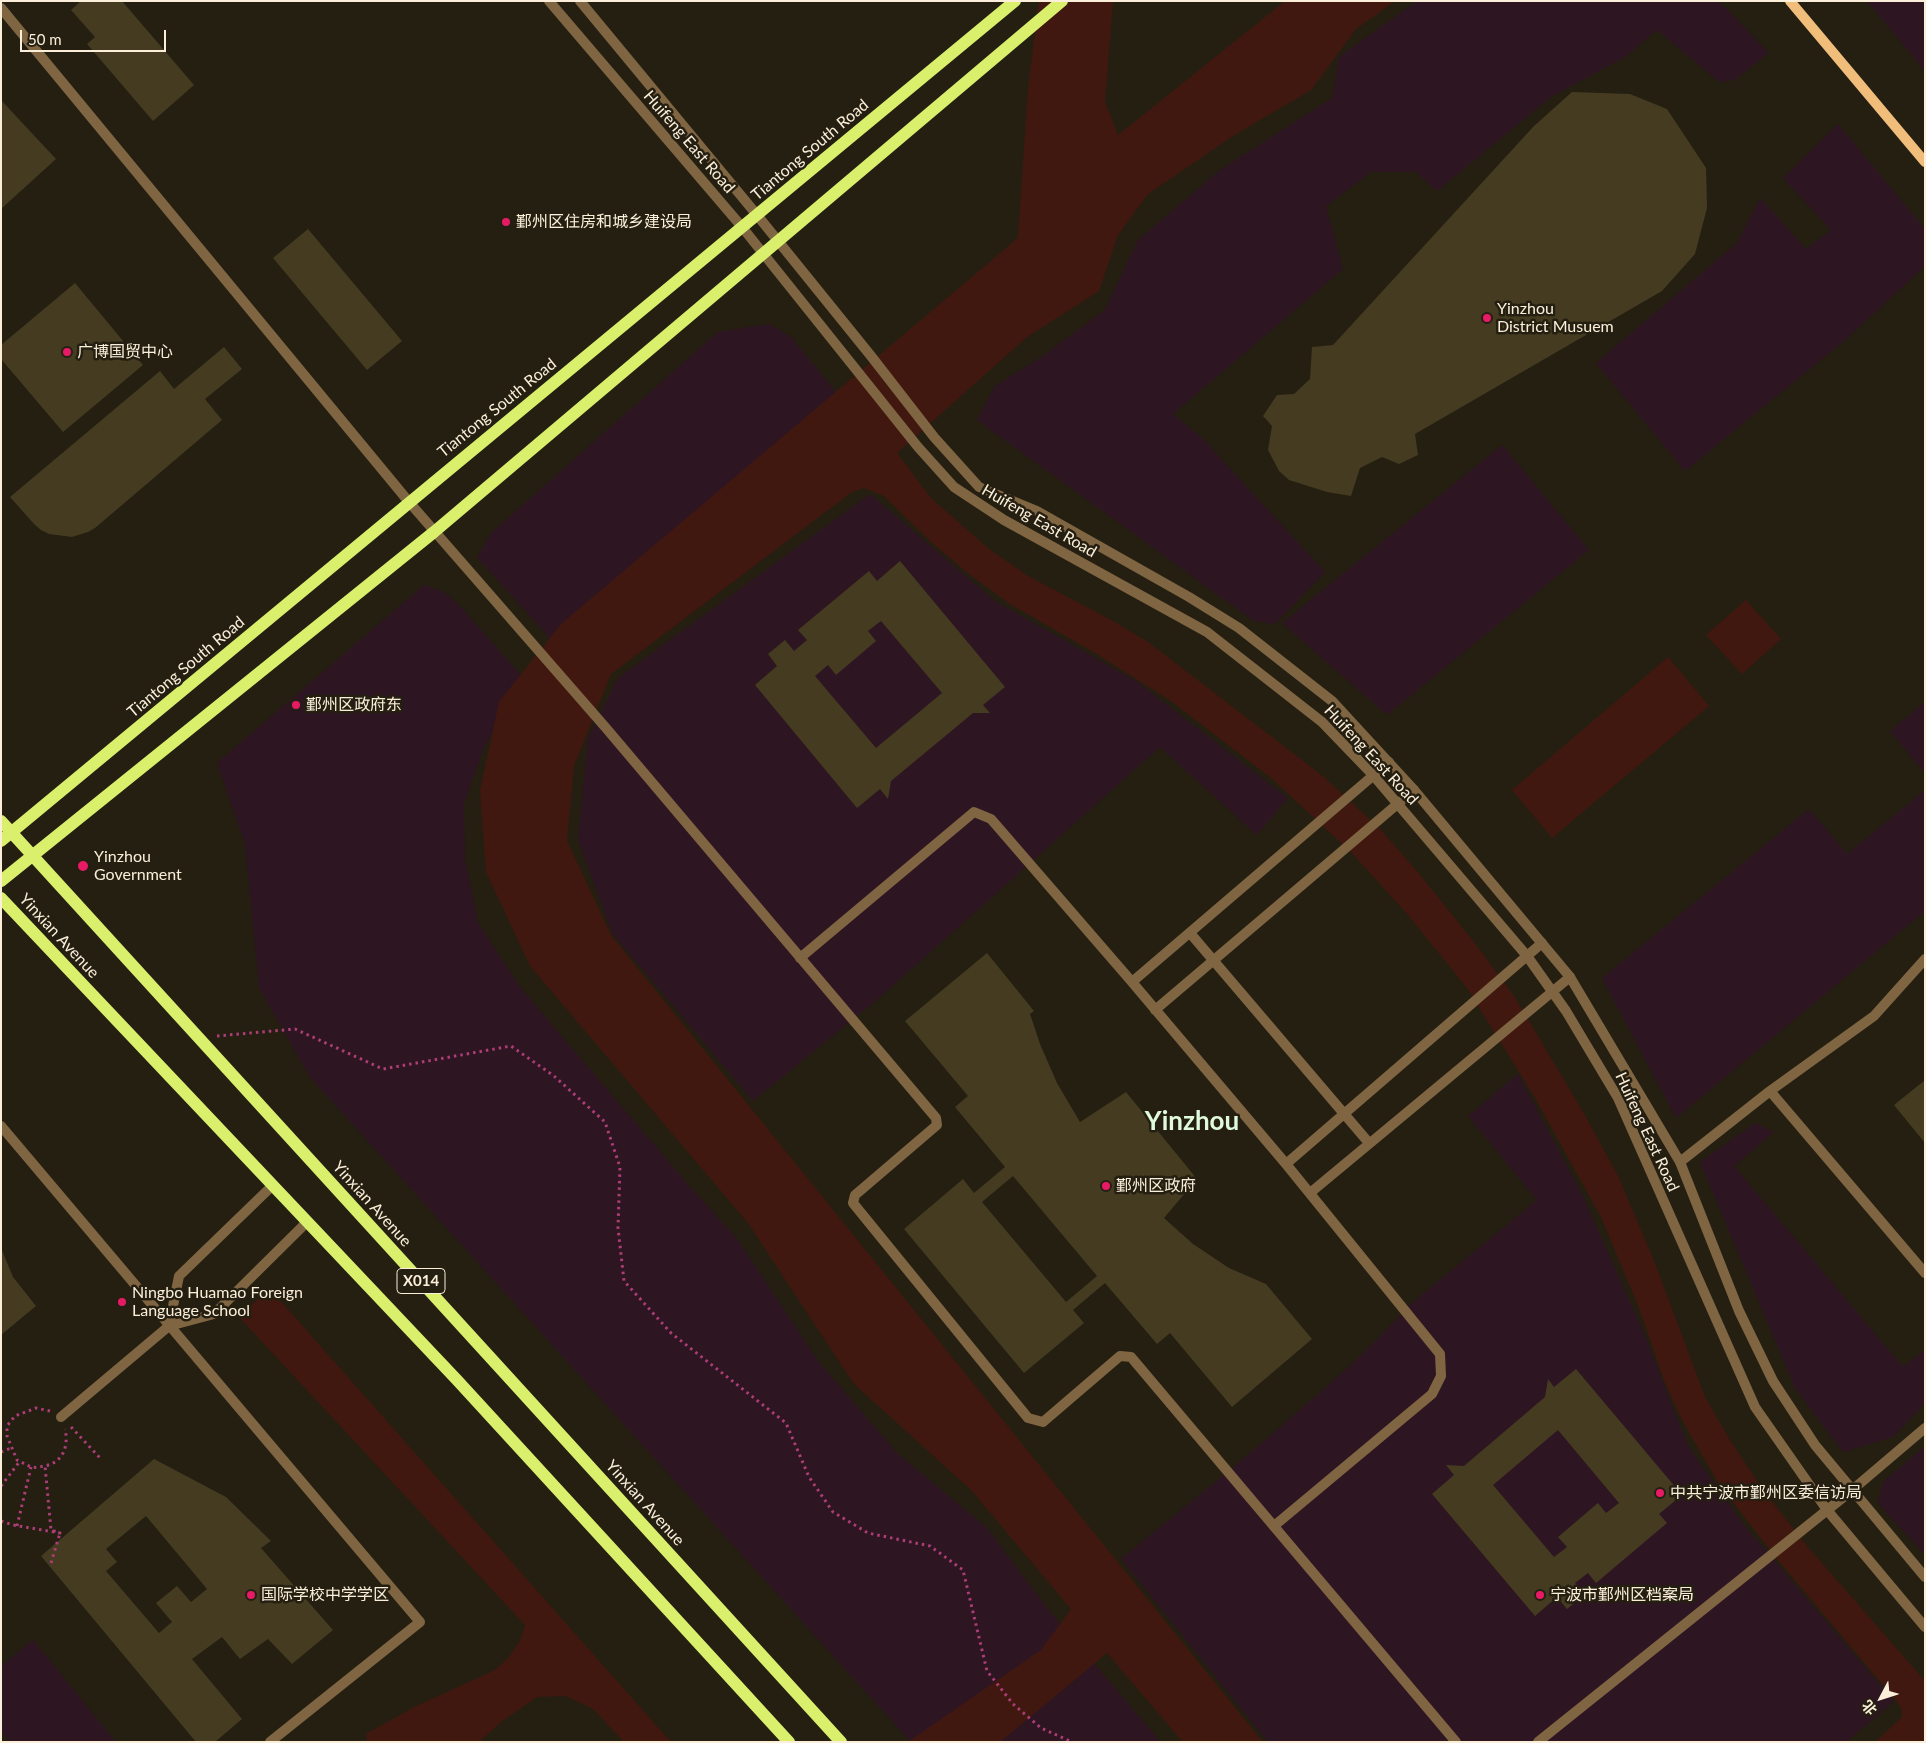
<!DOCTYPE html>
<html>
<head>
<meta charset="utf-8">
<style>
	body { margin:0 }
	#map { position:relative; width:1926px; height:1743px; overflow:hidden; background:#251f12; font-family:Lato,"Noto Sans SC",sans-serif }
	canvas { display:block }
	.frame { position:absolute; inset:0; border:2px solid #fbefda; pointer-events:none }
	.north { position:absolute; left:1856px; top:1673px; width:50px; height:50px; -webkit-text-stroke:4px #251f12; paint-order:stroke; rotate:230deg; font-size:14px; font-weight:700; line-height:20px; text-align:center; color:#fbefda }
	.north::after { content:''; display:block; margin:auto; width:18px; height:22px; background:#fbefda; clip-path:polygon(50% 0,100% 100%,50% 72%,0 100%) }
	.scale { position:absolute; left:20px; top:30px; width:146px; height:22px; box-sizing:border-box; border:2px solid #fbefda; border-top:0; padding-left:6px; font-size:15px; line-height:18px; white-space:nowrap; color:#fbefda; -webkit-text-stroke:4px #251f12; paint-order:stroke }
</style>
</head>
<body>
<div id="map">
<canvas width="1926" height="1743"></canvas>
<div class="frame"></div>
<div class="north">北</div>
<div class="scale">50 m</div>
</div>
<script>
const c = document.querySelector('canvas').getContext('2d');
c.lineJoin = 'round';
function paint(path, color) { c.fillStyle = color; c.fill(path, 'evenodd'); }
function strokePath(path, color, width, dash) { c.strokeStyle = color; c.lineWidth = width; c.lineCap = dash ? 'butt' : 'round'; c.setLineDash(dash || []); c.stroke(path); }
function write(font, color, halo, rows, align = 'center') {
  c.font = font + ' Lato,"Noto Sans SC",sans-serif'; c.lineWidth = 5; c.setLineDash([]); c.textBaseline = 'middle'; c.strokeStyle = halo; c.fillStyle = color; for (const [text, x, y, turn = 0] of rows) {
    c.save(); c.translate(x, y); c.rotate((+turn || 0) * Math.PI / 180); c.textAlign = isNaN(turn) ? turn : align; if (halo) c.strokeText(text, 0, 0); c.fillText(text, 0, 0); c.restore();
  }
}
const green = new Path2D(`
	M1417,1H1719L1769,53L1735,80L1719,82L1657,30L1625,57L1552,96L1437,191L1416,172H1371L1326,206L1343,269L1173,414L1202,438L1325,572L1275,624L1254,621L977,420L995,386L1043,356L1105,310L1138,240L1220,170L1332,98L1339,57Z
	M1867,1H1925V71Z
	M1838,124L1925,229V266L1844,341L1685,471L1596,363L1737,243L1760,198L1806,249L1831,230L1783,178Z
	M769,324L790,336L836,392L555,644L477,557L492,532L718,332Z
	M1502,445L1589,550L1387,715L1282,623Z
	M870,494L995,601L1136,681L1288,798L1257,835L1160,747L879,998L753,1101L612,933L578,840L588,738L618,678Z
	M424,585L444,592L459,605L522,676L484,748L464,804L465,859L478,923L520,987L686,1182L738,1240L819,1362L898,1454L986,1527L1052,1614L1161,1742H911L309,1076L259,988L245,844L217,763Z
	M1925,702V773L1890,731Z
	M1925,790V911L1676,1118L1602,978L1809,809L1847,854Z
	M1518,1074L1582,1194L1644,1333L1688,1446L1745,1526L1894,1701L1846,1742H1268L1121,1559C1182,1509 1243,1460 1302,1408C1339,1376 1375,1344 1407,1307L1537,1200L1468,1116Z
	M1755,1123L1774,1132L1734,1166L1903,1367L1925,1349V1403L1893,1437L1843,1452L1795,1388L1700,1162Z
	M1925,1446V1555L1878,1503L1883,1482Z
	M33,1640L116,1742H10L1,1731V1666Z`);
const water = new Path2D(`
	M1039,1H1113L1105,102L1118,135L1285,1H1395L1356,29L1311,90L1233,136L1148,194L1118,235L1099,291L1027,337L897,453L931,498L989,549L1028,576L1115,622L1148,642L1324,777L1380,829L1416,870L1474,942L1516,999L1586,1117L1618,1176L1655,1263L1705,1397L1728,1437L1763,1490L1807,1546L1925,1681V1742H1875L1902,1717V1712L1899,1704L1777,1559L1719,1484L1683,1422L1665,1383L1639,1308L1601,1217L1535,1098L1467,988L1408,915L1351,852L1271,778L1171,701L1095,653L1010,604L969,574L931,542L884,496L864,488L852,492L611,674L574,766L567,841L611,935L1263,1742H1183L1107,1653L1000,1742H908L1041,1650L1071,1609L971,1490L854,1384L748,1223L530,966L486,872L480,791L499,702L561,624L1018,238L1028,89Z
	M1746,600L1781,639L1742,674L1706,635Z
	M1668,657L1709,706L1552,838L1512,790Z
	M269,1288L671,1742H624L593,1709L566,1696L537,1697L501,1722L479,1742H367L366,1734L414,1707L495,1670L509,1657L521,1639L525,1625L239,1317Z`);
const building = new Path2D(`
	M81,1H122L194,85L153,121L87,44L95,37L71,10Z
	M1572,92L1630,94L1667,109L1706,168L1707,208L1695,254L1662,291L1415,434L1418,455L1399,464L1382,457L1360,468L1351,496L1327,492L1289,480L1279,471L1268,450L1272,426L1263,416L1277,395L1294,394L1310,379L1312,347L1333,345L1534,126Z
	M1,100L56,159L1,209Z
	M308,229L402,341L367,370L273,258Z
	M75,283L143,365L63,432L1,359V345Z
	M224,347L242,369L205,399L222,420L95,528L88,532L72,537L49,534L41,530L34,524L10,497L160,371L174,389Z
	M900,561L1005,687L983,705L990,713H973L891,781L888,799L880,789L857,808L755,685L777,666L768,654L785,640L794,651L807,640L798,630L869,571L877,581ZM881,621L942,693L876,748L815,676L828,665L836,675L876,641L868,631Z
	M987,953L1034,1011L1030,1014L1040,1044L1057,1083L1080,1122L1126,1092L1197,1179L1164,1218L1193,1244L1229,1268L1266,1284L1312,1339L1232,1407L1170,1333L1157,1344L1105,1283L1073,1310L1084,1323L1024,1373L904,1229L963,1179L974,1193L1005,1167L955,1107L968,1096L905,1021ZM1013,1176L1097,1276L1066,1302L982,1202Z
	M1925,1080V1143L1894,1105Z
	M1,1248L13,1277L36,1306L1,1335Z
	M1576,1369L1682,1495L1659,1514L1667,1523L1596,1583L1588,1573L1575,1583L1585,1594L1567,1609L1557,1597L1535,1616L1432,1494L1454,1475L1446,1465L1464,1466L1545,1397L1548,1379L1554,1387ZM1558,1430L1619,1503L1606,1513L1598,1503L1558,1537L1567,1547L1554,1557L1493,1485Z
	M154,1459L226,1497L271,1541L261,1548L333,1630L292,1664L268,1639L240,1659L222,1637L192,1659L242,1719L215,1742H196L41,1556ZM146,1516L207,1589L191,1602L177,1586L156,1603L172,1622L159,1633L106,1571L117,1562L106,1549Z`);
const path = new Path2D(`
	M217,1036L295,1029L383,1069L511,1046L554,1076L605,1122L620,1167L618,1228L624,1281L671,1333L786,1423L809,1477L833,1512L868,1533L930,1546L963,1570L987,1671L1013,1704L1041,1728L1072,1742
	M50,1411L36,1408L15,1416L7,1426V1436L17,1460C22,1462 27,1466 32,1467C36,1468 40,1467 44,1466C63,1463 69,1446 65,1429
	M71,1427L101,1459
	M1,1452L11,1448
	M1,1486L20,1461
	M1,1521L13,1525L60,1533L51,1530L45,1466
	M17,1526L31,1467
	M51,1563L60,1533`);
const service = new Path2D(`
	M1190,933L1369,1143
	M800,958L974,812L991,819L1132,982
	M1155,1010L1414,790
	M1770,1091L1925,1273
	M1,1126L420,1622L270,1742
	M1680,1162L1770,1091L1874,1016L1925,959
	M1286,1164L1542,943
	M1310,1193L1570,977
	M169,1326L179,1276L272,1186
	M61,1417L169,1326L214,1314L307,1222
	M1274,1526L1432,1394L1441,1376L1440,1354L1286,1164L1132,982L1389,762`);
const minor = new Path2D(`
	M409,502L606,728L936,1118L937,1125L861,1190L855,1195L853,1203L1028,1418L1043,1422L1120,1356L1131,1357L1456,1742
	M1538,1742L1851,1491L1925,1428`);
const tertiary = new Path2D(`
	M549,1L742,227L918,447L954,487L1004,520L1207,632L1322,722L1373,775L1527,956L1566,1011L1618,1098L1755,1407L1827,1510L1925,1627
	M580,1L757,215L871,356L934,437L979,487L1037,511L1189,597L1239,628L1332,701L1414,790L1570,977L1680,1162L1739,1311L1773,1381L1815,1445L1925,1577
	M1,8L409,502`);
const secondary = new Path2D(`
	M1790,1L1925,162`);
const primary = new Path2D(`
	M1,821L841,1742
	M1,841L1015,1
	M1,881L434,532L1062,1
	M1,898L457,1380L789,1742`);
const markers = [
	[506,222,5,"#e71a65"],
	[1487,318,5,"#e71a65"],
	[67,352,5,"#e71a65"],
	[296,705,5,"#e71a65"],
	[83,866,6,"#e71a65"],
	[1106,1186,5,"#e71a65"],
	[122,1302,5,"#e71a65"],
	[1660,1493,5,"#e71a65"],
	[251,1595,5,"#e71a65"],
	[1540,1595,5,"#e71a65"]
];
const shields = [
	[421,1281,48]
];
const shieldNames = [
	["X014",421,1281]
];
const streetNames = [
	["Huifeng East Road",689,142,49],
	["Tiantong South Road",810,150,-40],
	["Tiantong South Road",497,408,-39],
	["Huifeng East Road",1039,521,30],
	["Tiantong South Road",186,667,-40],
	["Huifeng East Road",1371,755,47],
	["Yinxian Avenue",59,936,47],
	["Huifeng East Road",1647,1132,65],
	["Yinxian Avenue",372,1204,48],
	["Yinxian Avenue",645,1503,48]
];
const poiNames = [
	["鄞州区住房和城乡建设局",516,222],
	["Yinzhou",1497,309],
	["District Musuem",1497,327],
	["广博国贸中心",77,352],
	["鄞州区政府东",306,705],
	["Yinzhou",94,857],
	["Government",94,875],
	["鄞州区政府",1116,1186],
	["Ningbo Huamao Foreign",132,1293],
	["Language School",132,1311],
	["中共宁波市鄞州区委信访局",1670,1493],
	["国际学校中学学区",261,1595],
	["宁波市鄞州区档案局",1550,1595]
];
const townNames = [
	["Yinzhou",1192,1122]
];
paint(green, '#2e1522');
paint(water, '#401810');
paint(building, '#443b20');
strokePath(path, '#ac3d77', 3, [2.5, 4]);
strokePath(service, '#7f6542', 10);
strokePath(minor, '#7f6542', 10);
strokePath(tertiary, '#7f6542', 10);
strokePath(secondary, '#f1bd7b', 10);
strokePath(primary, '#daf06c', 12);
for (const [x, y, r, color] of markers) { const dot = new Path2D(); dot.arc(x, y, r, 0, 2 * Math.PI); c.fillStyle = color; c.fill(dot); strokePath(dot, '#251f12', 2); }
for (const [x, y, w] of shields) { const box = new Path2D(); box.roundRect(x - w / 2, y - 12.5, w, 25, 4); c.fillStyle = '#251f12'; c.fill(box); strokePath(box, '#fbefda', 1); }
write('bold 15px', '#fbefda', null, shieldNames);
write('16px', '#fbefda', '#251f12', streetNames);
write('16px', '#fbefda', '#251f12', poiNames, 'left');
write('bold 26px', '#dffbdc', '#251f12', townNames);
</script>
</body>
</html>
